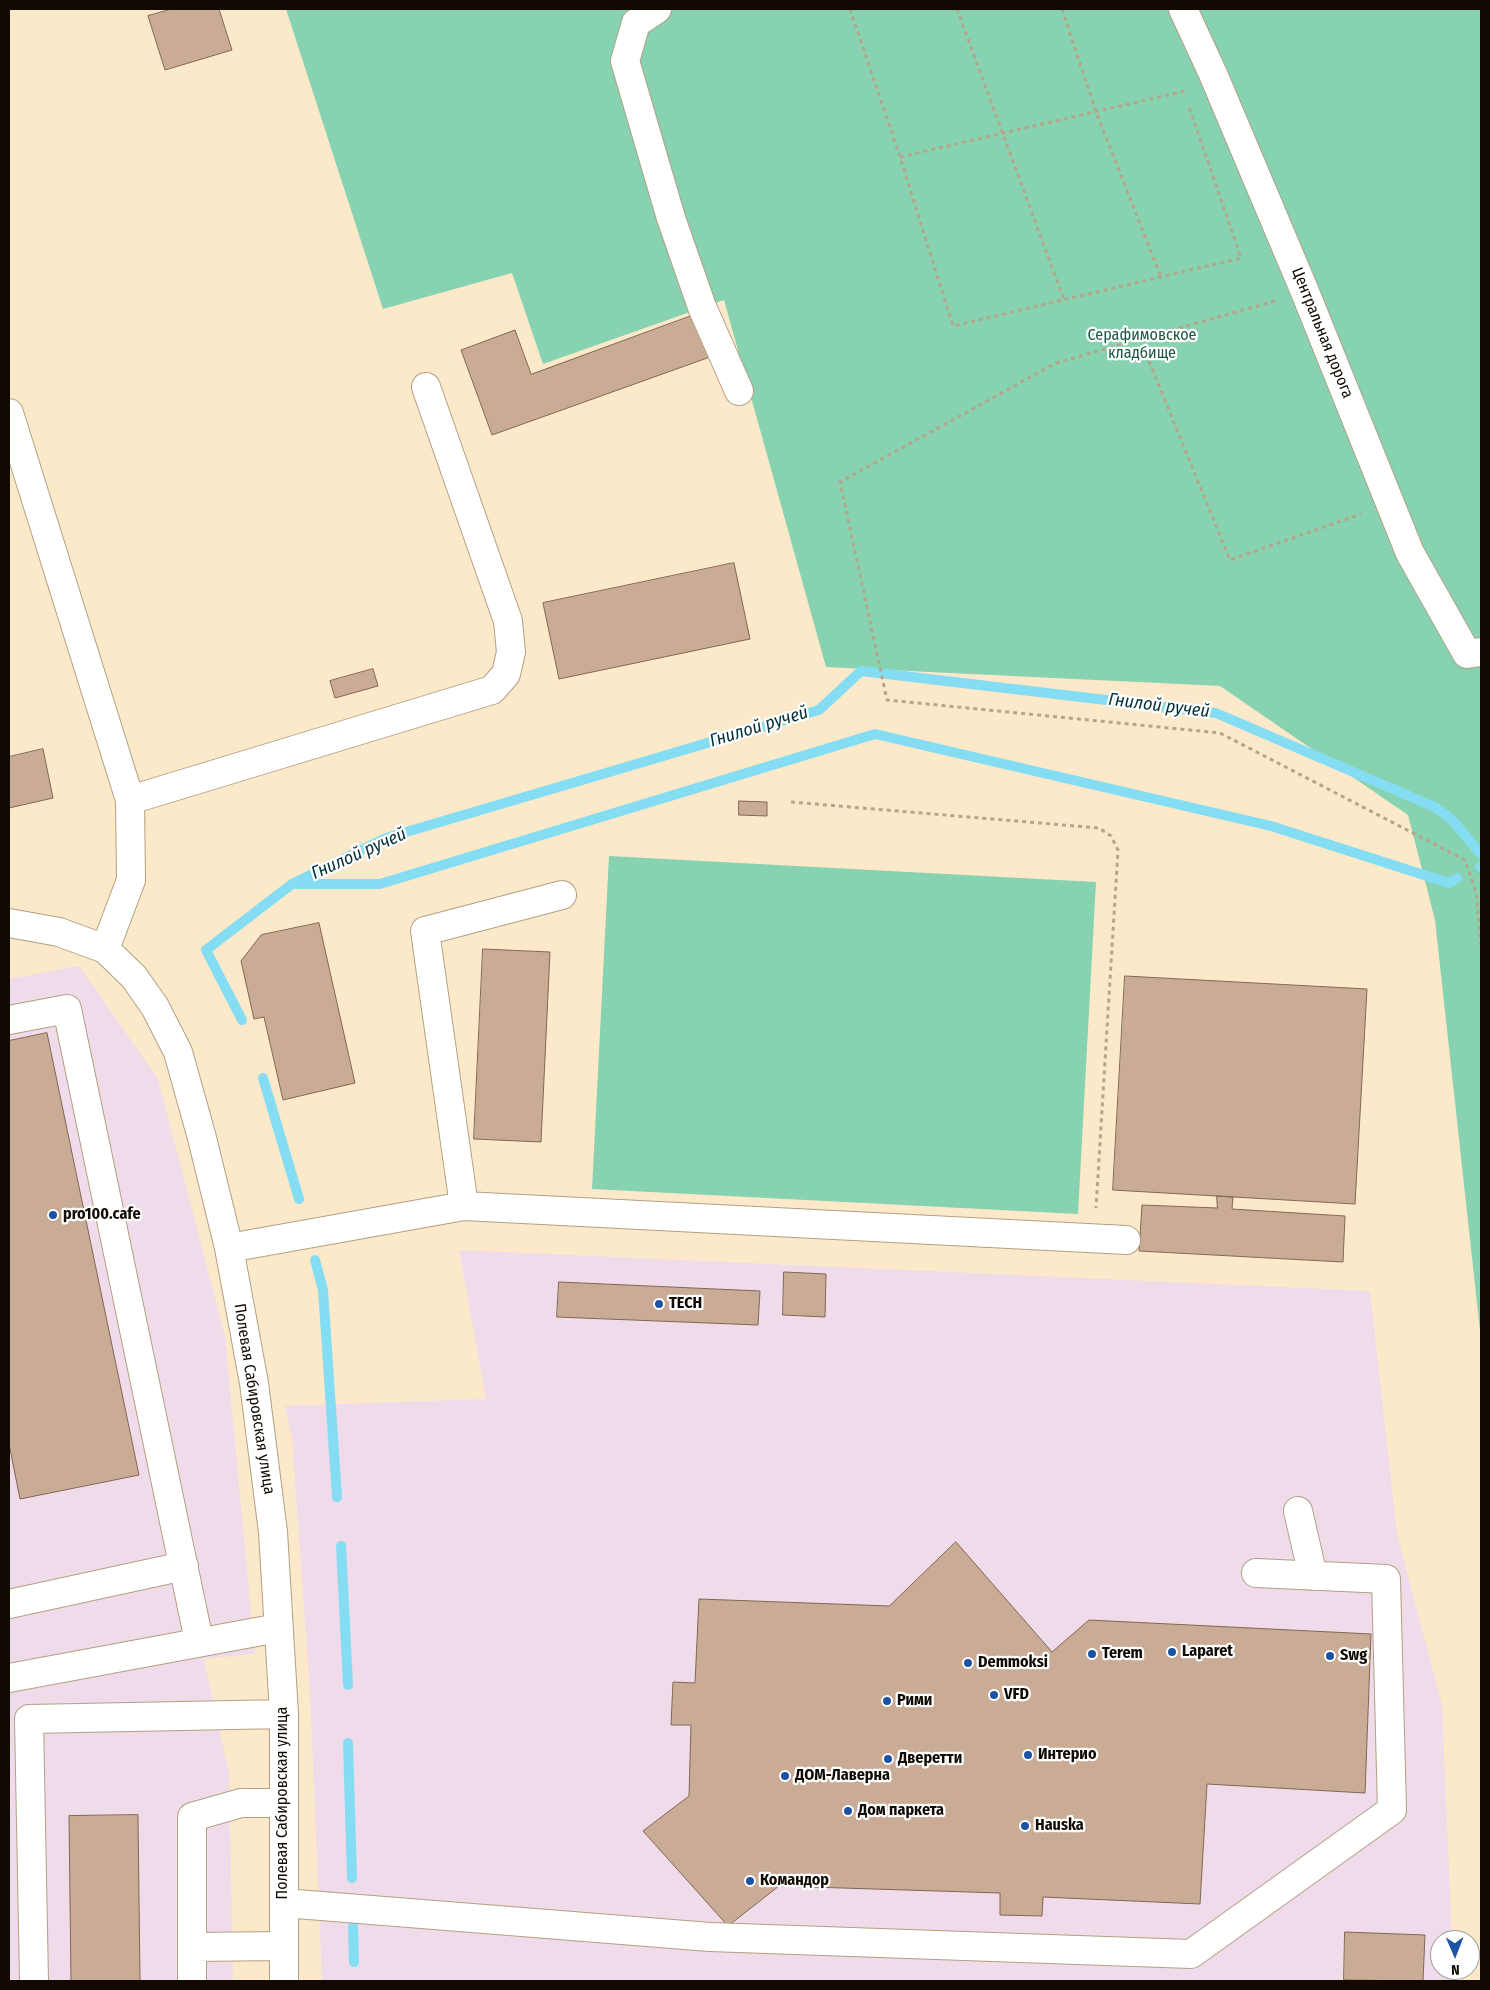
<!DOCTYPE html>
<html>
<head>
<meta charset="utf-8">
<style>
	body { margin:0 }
	#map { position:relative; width:1490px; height:1990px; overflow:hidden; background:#fce9ca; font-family:"Fira Sans Condensed",sans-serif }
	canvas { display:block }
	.frame { position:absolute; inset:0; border:10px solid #110a02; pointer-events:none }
	.north { position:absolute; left:1430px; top:1930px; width:50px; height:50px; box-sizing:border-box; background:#fff; border:1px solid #a09d9a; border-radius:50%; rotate:179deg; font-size:14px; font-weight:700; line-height:20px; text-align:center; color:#110a02 }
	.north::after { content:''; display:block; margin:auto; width:18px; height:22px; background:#1a52a4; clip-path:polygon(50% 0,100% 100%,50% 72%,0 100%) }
</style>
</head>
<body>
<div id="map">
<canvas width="1490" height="1990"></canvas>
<div class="frame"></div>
<div class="north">N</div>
</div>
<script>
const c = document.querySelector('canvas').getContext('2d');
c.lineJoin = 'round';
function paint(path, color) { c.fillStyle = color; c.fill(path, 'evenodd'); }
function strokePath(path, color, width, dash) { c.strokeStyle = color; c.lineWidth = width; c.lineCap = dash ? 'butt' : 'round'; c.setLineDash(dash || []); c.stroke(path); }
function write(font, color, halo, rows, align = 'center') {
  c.font = font + ' "Fira Sans Condensed",sans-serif'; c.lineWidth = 4.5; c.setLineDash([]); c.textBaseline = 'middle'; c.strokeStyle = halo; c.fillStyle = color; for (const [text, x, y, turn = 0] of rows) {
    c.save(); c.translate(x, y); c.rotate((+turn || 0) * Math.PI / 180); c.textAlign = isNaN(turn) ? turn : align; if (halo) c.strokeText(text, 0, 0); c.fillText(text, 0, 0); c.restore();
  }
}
const commercial = new Path2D(`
	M79,966L158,1079L225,1336L255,1654L204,1659L229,1772L233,1981H9V979Z
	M459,1250L1370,1291L1397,1534L1442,1705L1452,1940H1440V1970H1453V1981H322L310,1693L292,1438L285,1406L486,1399Z`);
const green = new Path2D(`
	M286,9H1481V1340L1435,920L1408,815L1220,686L826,667L724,300L543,364L512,273L383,309Z
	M609,856L1096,882L1078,1214L592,1189Z`);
const stream = new Path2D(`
	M1480,867H1481
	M296,884H380L875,734L1271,826L1449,883L1457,878
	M242,1020L206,950L292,884L386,838L819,710L861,671L1216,713L1437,808L1452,820L1481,854
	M263,1078L299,1199
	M315,1260L323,1290L337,1497
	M341,1546L348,1685
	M348,1743L352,1878
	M353,1927L354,1962`);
const building = new Path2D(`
	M172,9H219L232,50L165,70L148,16Z
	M694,315L710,357L492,435L461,350L515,330L531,374Z
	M734,563L750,639L559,679L543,603Z
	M373,669L378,686L335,698L330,681Z
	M43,749L53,798L9,808V757Z
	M739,801L767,802V816L739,815Z
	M319,923L355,1083L283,1100L264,1017L254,1019L241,961L261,935Z
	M483,949L550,952L541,1142L474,1139Z
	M1125,976L1367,989L1355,1204L1113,1190Z
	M47,1033L139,1475L20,1499L9,1444V1041Z
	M1217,1196L1233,1197L1232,1209L1345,1216L1343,1262L1139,1251L1142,1205L1217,1208Z
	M784,1272L826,1274L825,1317L783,1315Z
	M559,1282L760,1291L758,1325L557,1317Z
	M956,1542L1052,1652L1089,1620L1371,1634L1365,1793L1207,1784L1200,1904L1043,1897L1042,1916L1000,1915V1893L779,1886L728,1926L643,1831L689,1796L691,1725H671L673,1682L695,1683L699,1599L889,1606Z
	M138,1815L140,1981H71L69,1816Z
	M1345,1932L1425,1935L1423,1981L1344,1980Z`);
const path = new Path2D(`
	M850,9L900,157L953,326L1241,258L1188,104
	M957,9L1064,300
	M1062,9L1096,112L1161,277
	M900,157L1185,91
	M1275,301L1056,363L840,482L887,700L1220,733L1465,860L1476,892L1481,945
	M1140,339L1230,560L1361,514
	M791,802L1099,828L1111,836L1118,850L1096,1208`);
const minor = new Path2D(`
	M657,9L636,23L625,61L671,218L702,307L739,391
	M1183,9L1213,74L1305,292L1410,553L1467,654L1481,652
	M9,413L130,800L131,880L105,949
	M130,800L492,690L506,674L511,652L508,621L426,387
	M9,923L59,932L105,949L134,977L155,1007L178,1052L202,1138L229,1248L254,1383L273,1532L284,1714V1981
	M9,1020L67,1009L199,1641
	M464,1206L425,931L562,895
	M229,1248L464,1206L1126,1240
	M1298,1511L1313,1576
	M9,1604L184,1566
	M9,1678L278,1628
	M284,1903L710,1937L1191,1954L1392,1810L1386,1579L1256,1573
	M192,1947L284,1946
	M34,1981L29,1719L284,1714
	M192,1981V1817L241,1803H284`);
const markers = [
	[53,1215,5,"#1a52a4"],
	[659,1304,5,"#1a52a4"],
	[1172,1652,5,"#1a52a4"],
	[1092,1654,5,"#1a52a4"],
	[1330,1656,5,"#1a52a4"],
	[968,1663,5,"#1a52a4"],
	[994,1695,5,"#1a52a4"],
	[887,1701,5,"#1a52a4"],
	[1028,1755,5,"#1a52a4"],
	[888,1759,5,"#1a52a4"],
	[785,1776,5,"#1a52a4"],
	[848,1811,5,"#1a52a4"],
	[1025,1826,5,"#1a52a4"],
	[750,1881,5,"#1a52a4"]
];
const streetNames = [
	["Центральная дорога",1322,333,68],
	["Полевая Сабировская улица",254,1399,81],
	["Полевая Сабировская улица",283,1803,-90]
];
const parkNames = [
	["Серафимовское",1142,336],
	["кладбище",1142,354]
];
const poiNames = [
	["pro100.cafe",63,1215],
	["TECH",669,1304],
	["Laparet",1182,1652],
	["Terem",1102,1654],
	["Swg",1340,1656],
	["Demmoksi",978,1663],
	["VFD",1004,1695],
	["Рими",897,1701],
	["Интерио",1038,1755],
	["Дверетти",898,1759],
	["ДОМ-Лаверна",795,1776],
	["Дом паркета",858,1811],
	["Hauska",1035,1826],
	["Командор",760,1881]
];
const waterNames = [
	["Гнилой ручей",1159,706,7],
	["Гнилой ручей",759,727,-17],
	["Гнилой ручей",359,854,-24]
];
paint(commercial, '#efdbea');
paint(green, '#87d2b1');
strokePath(stream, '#85ddf3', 10);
paint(building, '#caac96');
strokePath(building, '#826753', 1);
strokePath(minor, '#b2a083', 30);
strokePath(path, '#b4a58d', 3, [4, 4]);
strokePath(minor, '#fff', 28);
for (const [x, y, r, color] of markers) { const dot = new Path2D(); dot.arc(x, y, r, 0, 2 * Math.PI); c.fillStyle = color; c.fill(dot); strokePath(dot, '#fff', 2); }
write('16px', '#110a02', '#fff', streetNames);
write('16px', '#1c5741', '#fff', parkNames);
write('bold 16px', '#110a02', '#fff', poiNames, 'left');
write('italic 18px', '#032f38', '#fff', waterNames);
</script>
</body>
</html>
